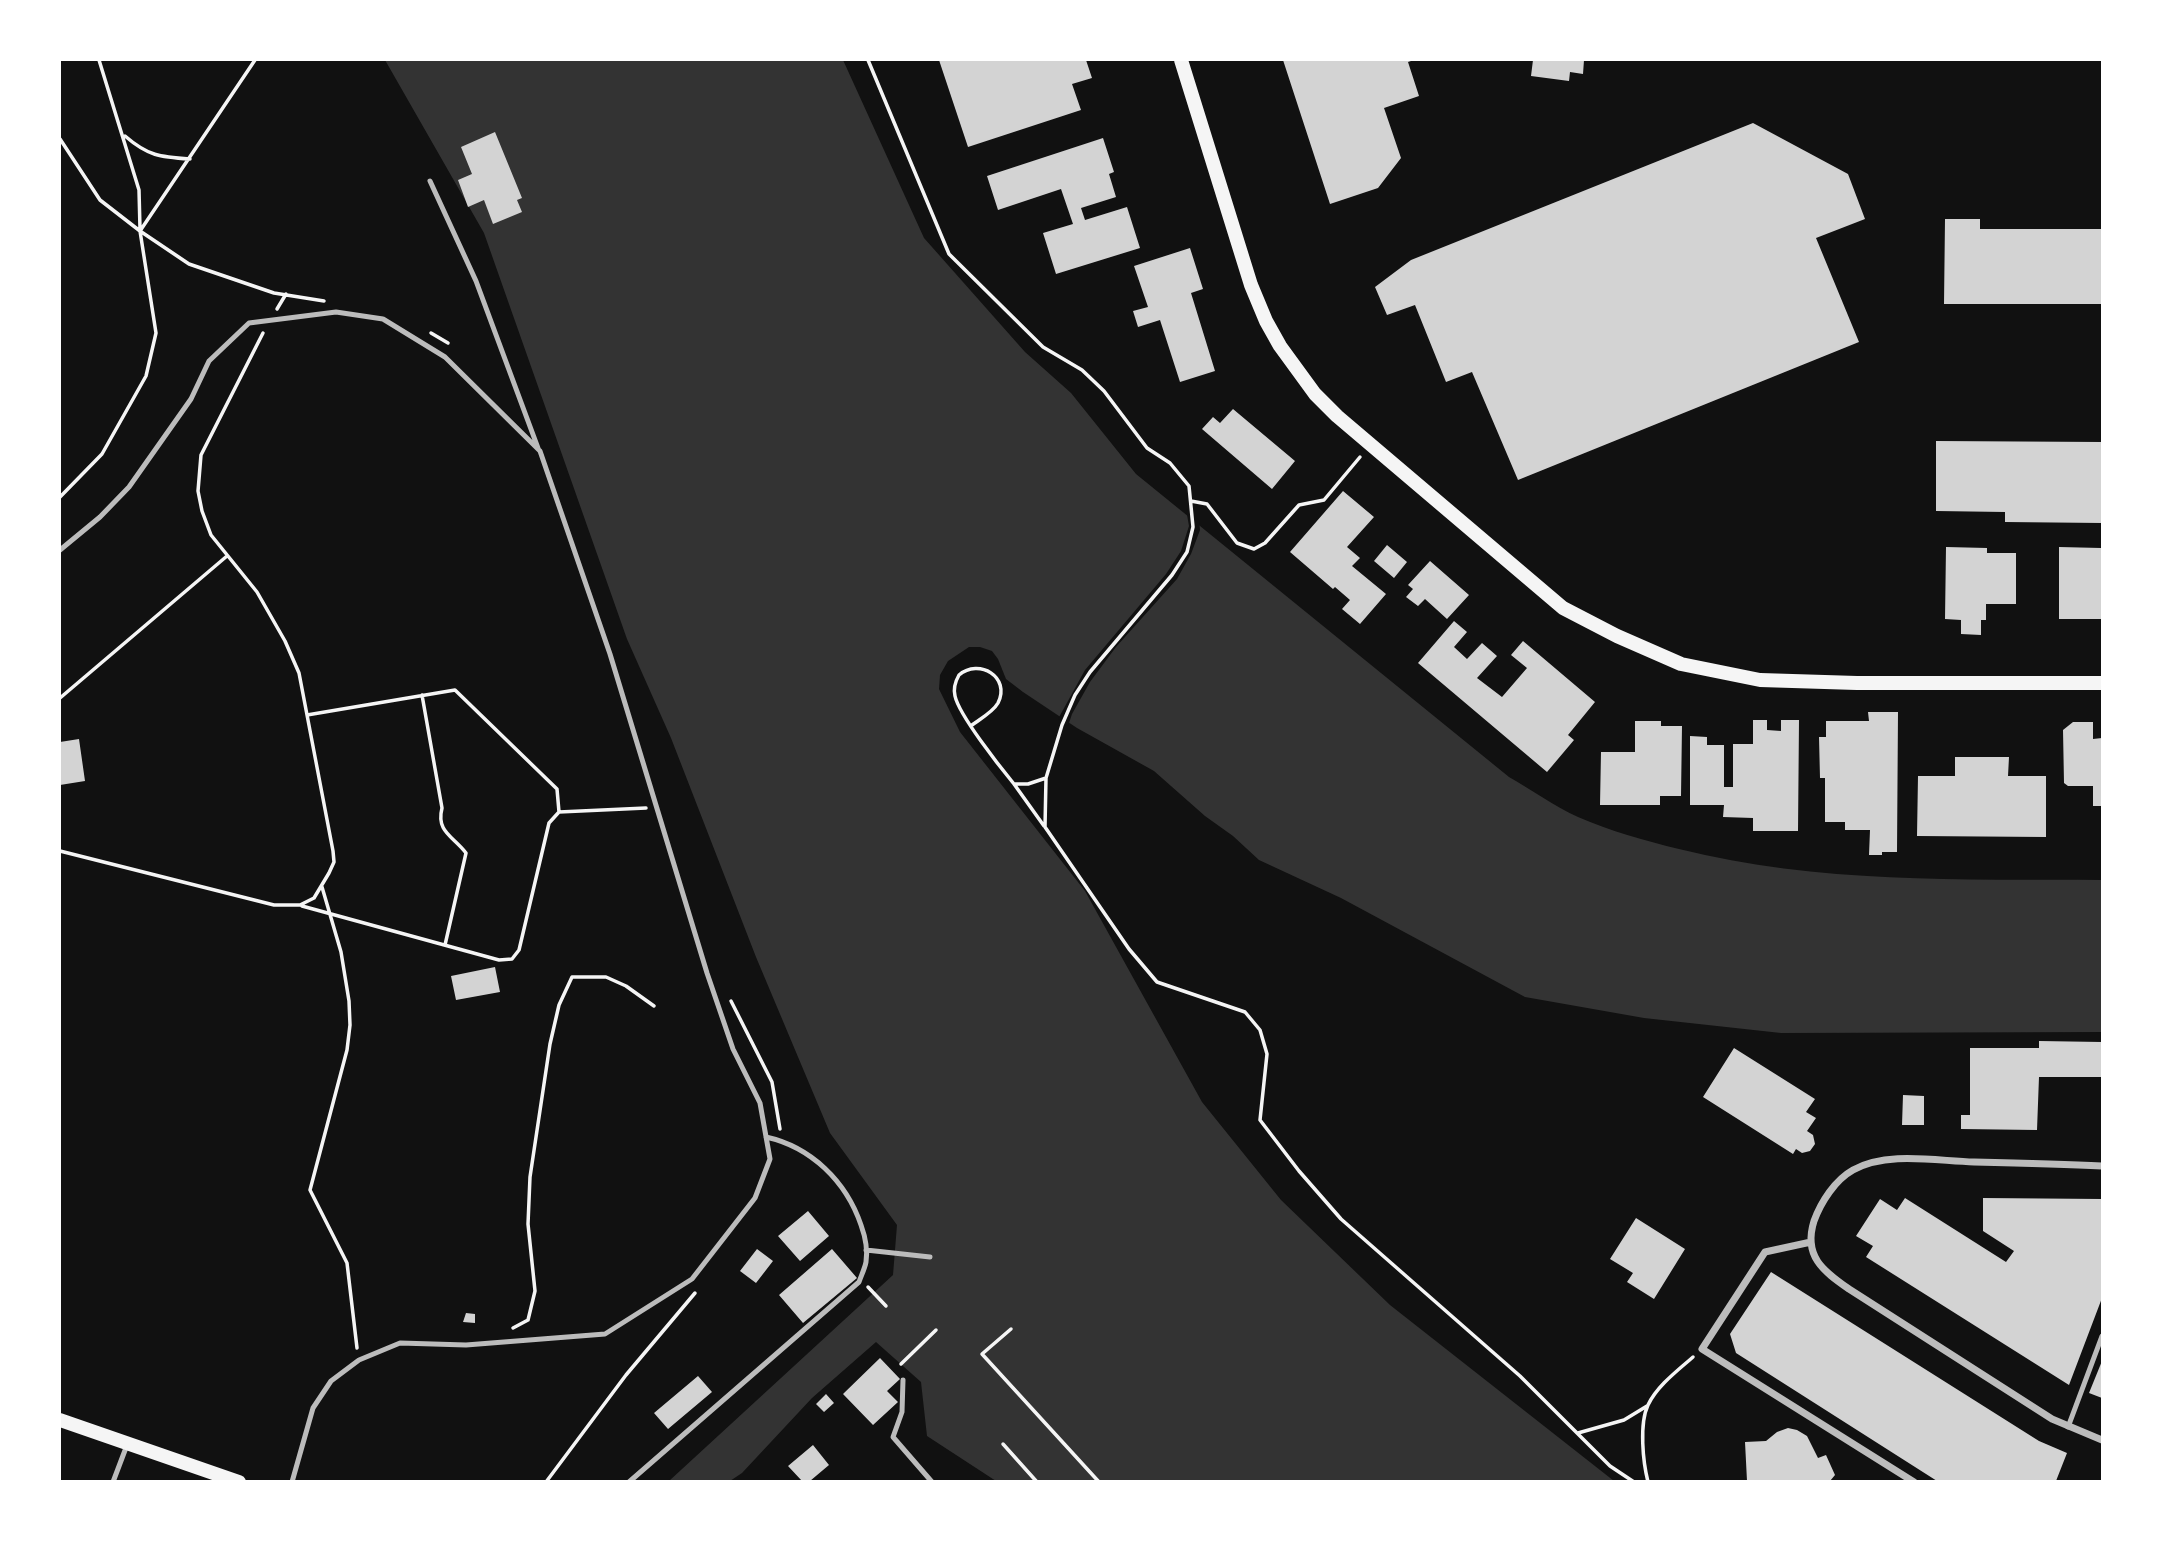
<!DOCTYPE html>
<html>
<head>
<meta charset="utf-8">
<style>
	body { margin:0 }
	#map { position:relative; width:2162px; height:1541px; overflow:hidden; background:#111; font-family:"DejaVu Sans",sans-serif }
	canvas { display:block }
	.frame { position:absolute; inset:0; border:61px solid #fff; pointer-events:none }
</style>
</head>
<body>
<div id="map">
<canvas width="2162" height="1541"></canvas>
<div class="frame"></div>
</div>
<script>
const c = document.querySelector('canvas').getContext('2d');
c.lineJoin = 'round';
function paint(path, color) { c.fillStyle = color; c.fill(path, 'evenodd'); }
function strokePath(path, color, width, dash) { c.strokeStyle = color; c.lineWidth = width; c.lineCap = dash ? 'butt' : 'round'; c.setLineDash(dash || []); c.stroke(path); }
const water = new Path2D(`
	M385,60H843L924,238L1025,352L1071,393L1136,474L1509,777C1532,790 1554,806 1578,817C1610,831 1646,841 1679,849C1818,884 1961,879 2102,880V1032L1781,1033L1644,1018L1525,997L1341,898L1259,860L1233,836L1205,816L1154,771L1077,728L1023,692L1006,679L998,659L992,651L980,647H969L948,661L940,675L939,689L960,732L1085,891L1202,1102L1281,1200L1390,1305L1614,1481H996L927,1436L921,1382L876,1342L812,1398L742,1473L730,1481H669L893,1275L897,1225L830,1133L756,957L671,738L627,639L484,233Z`);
const pier = new Path2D(`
	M1186,509L1199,520L1200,530L1191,554L1177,579L1116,647L1090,682L1072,714L1068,726L1058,719L1085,670L1166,574L1181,551L1189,526Z`);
const building = new Path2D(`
	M939,60H1086L1092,78L1072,84L1081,110L968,147Z
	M1283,60H1414L1408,62L1419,96L1384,108L1401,158L1378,188L1330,204Z
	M1533,60H1584L1583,74L1570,72L1569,81L1531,76Z
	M1753,123L1848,174L1865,219L1816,238L1859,342L1518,480L1472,372L1446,382L1415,305L1387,315L1375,287L1411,260Z
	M495,132L522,198L517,200L522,212L493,224L484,200L468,207L458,180L472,174L461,147Z
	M1103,138L1114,172L1109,174L1116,197L1081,208L1085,220L1127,207L1140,248L1056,274L1043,233L1073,224L1061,189L998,210L987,176Z
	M1945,219H1980V229H2102V304H1944Z
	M1190,248L1203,289L1191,293L1215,371L1180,382L1160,320L1138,327L1133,311L1148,307L1134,266Z
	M1233,409L1295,461L1272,489L1202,429L1213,417L1220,423Z
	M1936,441L2102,442V523L2005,522V512L1936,511Z
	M1343,491L1374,517L1347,547L1360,558L1352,566L1386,594L1360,624L1342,609L1350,600L1335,587L1333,589L1290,552Z
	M1387,545L1407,562L1394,578L1374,561Z
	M1946,547L1987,548V553H2016V604H1986V620H1981V635L1961,634V620L1945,619Z
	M2059,547L2101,548L2102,619H2059Z
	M1430,561L1469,595L1447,619L1425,599L1418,606L1406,597L1413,589L1408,585Z
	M1454,621L1467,632L1454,647L1467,659L1482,643L1497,656L1477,678L1502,697L1527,668L1511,655L1523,641L1595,702L1568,735L1574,740L1547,772L1418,663Z
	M1868,712H1898L1897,852H1882V855H1869L1870,830H1845V822H1825V778H1820L1819,737H1826V721H1869Z
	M1753,720H1767V730L1781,731V720H1799L1798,831H1753V818L1723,817L1724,805H1690V736L1707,737V745H1724V787H1733V744H1753Z
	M1635,721H1661V726H1682L1681,796H1660V805H1600L1601,752H1635Z
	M2073,722H2093V739L2102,738V806H2093V786H2068L2064,783L2063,730Z
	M79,739L85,781L60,785V742Z
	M1955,757H2009L2008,776H2046V837L1917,836L1918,776H1955Z
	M495,967L500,992L456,1000L451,976Z
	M2039,1041L2102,1042V1077H2039L2037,1130L1961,1129V1115H1970V1048H2039Z
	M1734,1048L1815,1099L1806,1112L1816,1118L1807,1131L1813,1135L1815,1144L1810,1151L1802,1153L1796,1149L1793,1154L1703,1097Z
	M1903,1095L1924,1096V1125H1902Z
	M1905,1198L2006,1262L2014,1251L1983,1231V1198L2102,1199V1298L2069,1385L1866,1257L1873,1246L1856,1236L1880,1199L1897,1210Z
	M808,1211L829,1236L800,1261L778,1236Z
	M1636,1218L1685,1249L1654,1299L1627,1282L1633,1273L1610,1259Z
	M757,1249L773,1261L756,1283L740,1271Z
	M832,1249L857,1278L803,1323L779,1295Z
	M1771,1272L2039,1441L2067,1453L2056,1481H1937L1736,1353L1730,1334Z
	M466,1313L475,1314V1323L463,1322Z
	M880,1358L900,1379L887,1391L898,1402L873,1425L843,1394Z
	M2102,1361V1398L2089,1393Z
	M698,1376L712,1392L668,1429L654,1413Z
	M826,1394L834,1403L824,1412L816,1404Z
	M1788,1428L1797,1430L1807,1436L1818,1458L1826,1455L1835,1475L1830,1481H1747L1745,1442L1766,1441L1777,1432Z
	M813,1445L829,1465L810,1481H802L788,1466Z`);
const path = new Path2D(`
	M99,60L139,190L140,229
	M868,60L949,254L1043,347L1082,370L1104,391L1147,448L1170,463L1189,486L1193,527L1187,552L1172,575L1090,672L1075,695L1062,725L1046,778L1045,827L1129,949L1157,982L1245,1012L1260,1030L1267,1054L1260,1120L1299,1171L1341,1219L1520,1376L1610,1466L1634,1482
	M125,136C148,156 160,157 190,159
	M60,139L100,200L140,231L189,264L274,293L324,301
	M277,309L286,294
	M431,333L448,343
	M60,497L102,454L146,376L156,333L140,231L255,60
	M1191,501L1207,504L1237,543L1254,549L1265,543L1299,505L1324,500L1360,457
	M422,695L442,808C436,832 453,836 466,853L445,945
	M60,698L227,556
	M307,715L455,690L557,789L559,812
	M972,725C980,719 993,712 998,703C1011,677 979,658 959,675C955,682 953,688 955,696C959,715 1000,767 1014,784H1028L1046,778
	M1014,784L1044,826
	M60,851L274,905H300L314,898L329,873L334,862L333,851L299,673L285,641L257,592L211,535L202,511L198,491L201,455L263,333
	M322,887L341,952L349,1001L350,1025L347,1050L310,1190L347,1263L357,1348
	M302,906L499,960L512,959L519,950L549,823L559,812L646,808
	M731,1001L772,1082L780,1129
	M868,1287L886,1306
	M513,1328L528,1320L535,1291L528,1224L530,1177L550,1044L559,1005L572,977H606L626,986L654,1006
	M1011,1329L982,1354L1099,1482
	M901,1364L936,1330
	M1578,1433L1624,1420L1647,1406
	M1003,1444L1037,1482
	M546,1482L626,1375L695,1293
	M1648,1482C1643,1462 1639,1424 1648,1405C1657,1386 1677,1371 1693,1357`);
const service = new Path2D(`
	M430,181L476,281L538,448
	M60,550L100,517L129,487L191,399L209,361L249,323L336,312L383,319L445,357L540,451L610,654L707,973L733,1049L760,1103L770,1159L755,1198L692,1279L605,1334L466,1345L400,1343L359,1360L331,1381L313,1408L292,1482
	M866,1250L930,1257
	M903,1380L902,1412L893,1437L932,1482
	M2068,1427L2102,1336
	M113,1482L127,1445
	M629,1482L859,1282C861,1276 865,1268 866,1262C868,1249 865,1236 861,1225C846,1181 811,1147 766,1137`);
const minor = new Path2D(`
	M2102,1166C2060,1164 2017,1163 1974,1162C1936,1161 1887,1151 1853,1170C1835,1180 1821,1202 1814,1221C1803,1256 1823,1271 1849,1289L2052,1419L2102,1440
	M1811,1242L1765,1252L1702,1349L1914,1482`);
const secondary = new Path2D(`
	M1181,60L1251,285L1266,321L1280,346L1315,394L1337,416L1563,608L1617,636L1681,664L1760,680L1857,683H2102
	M60,1420L239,1482`);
paint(water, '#333');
paint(pier, '#111');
paint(building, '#d3d3d3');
strokePath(path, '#f5f5f5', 3.5);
strokePath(service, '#bcbcbc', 5);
strokePath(minor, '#bcbcbc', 7);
strokePath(secondary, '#f5f5f5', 14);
</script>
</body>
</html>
